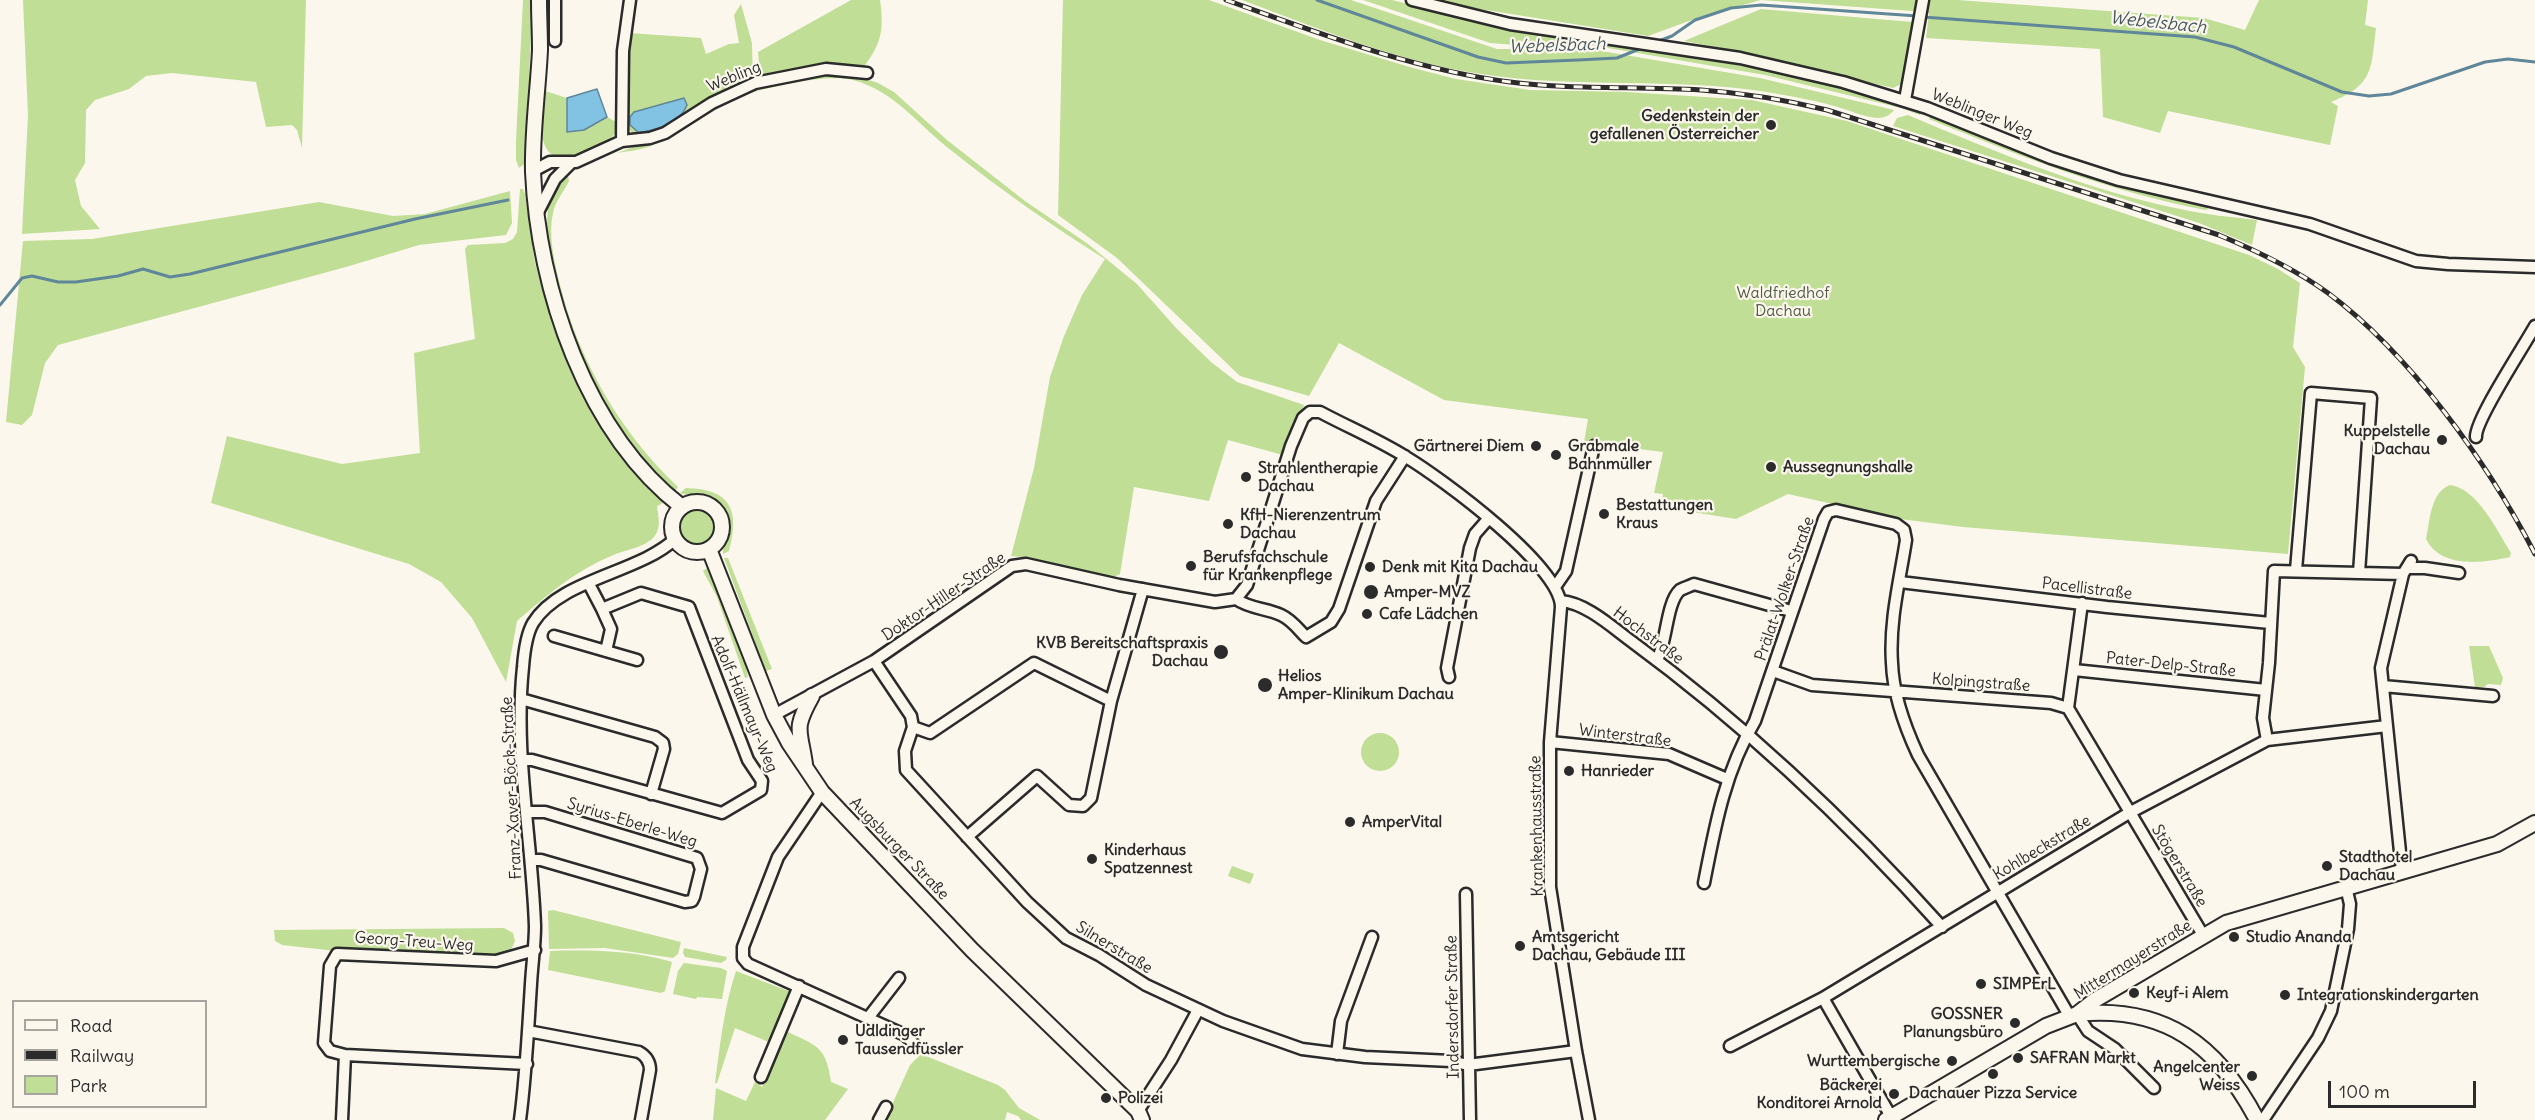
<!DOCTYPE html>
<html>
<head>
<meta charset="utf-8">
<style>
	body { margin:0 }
	#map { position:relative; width:2535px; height:1120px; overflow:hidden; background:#fbf7ec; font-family:Delius,sans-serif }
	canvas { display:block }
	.legend { position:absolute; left:12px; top:1000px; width:195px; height:108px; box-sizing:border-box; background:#fbf7ec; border:2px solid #a8a59f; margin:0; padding:8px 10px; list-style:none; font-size:18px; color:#2b2b2b }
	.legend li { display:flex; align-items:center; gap:12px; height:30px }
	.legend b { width:30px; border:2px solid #a8a59f }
	.scale { position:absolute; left:2328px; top:1081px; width:148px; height:27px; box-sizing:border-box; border:3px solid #2b2b2b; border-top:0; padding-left:8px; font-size:18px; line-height:21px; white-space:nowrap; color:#2b2b2b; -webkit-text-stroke:4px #fbf7ec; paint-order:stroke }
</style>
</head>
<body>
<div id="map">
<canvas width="2535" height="1120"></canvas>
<ul class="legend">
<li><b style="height:8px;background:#fbf7ec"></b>Road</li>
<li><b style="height:8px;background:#2b2b2b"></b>Railway</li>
<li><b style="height:16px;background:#c0de96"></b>Park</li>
</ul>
<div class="scale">100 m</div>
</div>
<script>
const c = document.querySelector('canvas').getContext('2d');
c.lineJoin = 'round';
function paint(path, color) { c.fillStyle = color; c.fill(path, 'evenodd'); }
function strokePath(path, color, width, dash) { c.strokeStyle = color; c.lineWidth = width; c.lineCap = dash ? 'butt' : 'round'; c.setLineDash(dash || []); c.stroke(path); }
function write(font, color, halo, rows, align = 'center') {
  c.font = font + ' Delius,sans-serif'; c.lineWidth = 4.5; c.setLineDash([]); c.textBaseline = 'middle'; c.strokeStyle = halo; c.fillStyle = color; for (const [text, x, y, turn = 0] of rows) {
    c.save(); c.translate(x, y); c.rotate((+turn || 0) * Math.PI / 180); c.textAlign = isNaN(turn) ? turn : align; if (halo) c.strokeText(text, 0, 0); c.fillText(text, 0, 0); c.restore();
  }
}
const green = new Path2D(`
	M23,0H306L302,148L297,130L292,125L266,127L256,82L172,73L146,76L129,89L95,100L86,110L85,163L75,180L81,206L100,229L22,234L28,115Z
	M523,0H532V8L526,157L524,164L519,168L516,160V141Z
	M851,0H880C884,28 882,43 865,65H822L760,77L758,52Z
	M1063,0H1209L1320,40L1413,68L1456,79L1530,90L1626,92L1752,100L1847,121L2249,255L2278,269L2300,283L2293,347L2305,367L2288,554L1963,527L1900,519L1788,494L1736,519L1661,507L1663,494L1654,493L1663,452L1584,442L1588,419L1444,400L1339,343L1309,396L1240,376L1117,258L1058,215Z
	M1242,0H1351L1497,49H1590L1760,78L1894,110C1890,115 1885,118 1878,118C1865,118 1847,109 1834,106C1813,100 1789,96 1767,92C1672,77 1576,89 1481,74C1399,62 1319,29 1242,0Z
	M1363,0H1392L1476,21L1749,65L1825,82L1921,113L1920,115L1901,108L1765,75L1585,44L1529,46L1490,43Z
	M1424,0H1957L2204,18L2245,30L2259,0H2368L2365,25L2376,28C2371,69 2374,85 2331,102L2338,106L2330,145L2168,111L2160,133L2103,117L2100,49L1926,38L1929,13L1919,9L1912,11L1761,0L1700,17L1648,36Z
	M741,4L752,43L753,81L684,113L687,105L683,98L634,112L630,125L639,133L633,134L628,128L626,118L629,109L626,77L629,33L701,38L706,54L729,44L739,43L734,15Z
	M1761,9L1912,22L1902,84L1893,88L1742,52L1684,41Z
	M826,75L857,76L878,83L894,92L947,140L1025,201L1088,244L1137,284L1177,329L1211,362L1237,382L1304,405L1283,455L1228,440L1209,501L1134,487L1120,574L1111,578L1033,558L1011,556L1034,468L1050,377L1064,336L1082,295L1105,259C1052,226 1001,190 952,151C919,126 895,91 853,80C830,74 778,85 754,92C717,103 689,131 653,145C642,150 629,151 617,153C668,136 712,102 763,85C782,78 806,77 826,75Z
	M545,91L567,98V132L584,130L607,117L618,123C617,127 616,133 613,136C600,149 558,170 546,148C538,132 544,107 545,91Z
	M1908,115C1996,152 2086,190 2180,209C2206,215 2232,217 2257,220L2252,245L2199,223L1893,126L1897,118Z
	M1930,116L2137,188V191L2209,208L2206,210C2110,192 2020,156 1929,119Z
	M568,176L569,181C564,192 555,201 553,213C548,235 554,259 559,281C578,359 619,431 678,487L675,491L659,477L626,439L601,401L566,326L545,240L549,199L557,184L565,177Z
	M520,189H523L525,194L535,263L545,299L567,358L639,472L663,503L657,506C658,515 661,526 656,534C649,547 624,550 611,556C575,571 546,596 517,621L506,682L472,618L441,582L409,564L211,503L227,436L342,464L420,453L414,353L475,339L465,249L468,245L505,243L513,239L517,232Z
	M510,191L512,223L506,235L419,245L346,267L58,345L45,363L32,415L22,425L6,422L23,241L92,239L319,202L393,216L425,214Z
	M2450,485C2477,488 2498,532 2511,553L2510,557C2483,563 2441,569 2426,539C2430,522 2430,492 2450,485Z
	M686,488C731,489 740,510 729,551L723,554C722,544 727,539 728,530C730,515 718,500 705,496C696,494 688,496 680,493Z
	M678 526a18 18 0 1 1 36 0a18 18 0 1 1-36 0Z
	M724,558H728L772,669L766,671Z
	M708,567C728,599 741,640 748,677L745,678L717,597L703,571Z
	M2469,646H2489L2503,678L2501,685L2488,684L2484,687H2475Z
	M1361 752a19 19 0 1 1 38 0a19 19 0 1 1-38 0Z
	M1232,866L1254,874L1250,884L1228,876Z
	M553,910L681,942L678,954L673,958L605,948L549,949L548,911Z
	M504,928L513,933L515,941L511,950L494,957L336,951L282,945L275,941L274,930Z
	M684,948L727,957L726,960L721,963L685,957L683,953Z
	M550,951C591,950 632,950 672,962L665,991L661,993L548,970Z
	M684,963L721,968L727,971L722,999L697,997L696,999L673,994L678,971Z
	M736,971L791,992L771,1043L735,1028L717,1083H715C720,1045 724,1007 736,971Z
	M786,1031C816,1046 826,1045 831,1082L848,1089L825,1120H713L716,1088L746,1101L755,1082L762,1087Z
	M921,1054L998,1085L1005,1090L1019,1108L1040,1120H1021L1018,1116L1007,1112L1005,1120H885L910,1065Z`);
const water = new Path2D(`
	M597,89L607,117L584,130L567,132V98Z
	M684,98L687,105C680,124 658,129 639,133L630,125V117L634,112Z`);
const stream = new Path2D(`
	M1317,0L1478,57L1506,63L1578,60L1617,58L1642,48
	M1923,17L2195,37L2234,47L2342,92L2369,96L2391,94L2485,62L2508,59L2535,62
	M1656,42L1672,36L1695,20L1731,8L1761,5L1917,16
	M0,305L22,278L32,276L58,282H76L118,276L143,269L170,277L190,274L415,219L508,200`);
const minor = new Path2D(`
	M1412,0L1510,24L1740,58L1843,82L1927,108L2051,158L2119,180L2310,224L2416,261L2448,264L2535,267
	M555,41V0
	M1905,100L1923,0
	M622,141L623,51L630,0
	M533,171L550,162H576L622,141L650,138L665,133L712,103L755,83L826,69L867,73
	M537,214L555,179L571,163
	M2476,437C2475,420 2524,346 2535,326
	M2407,568H2425L2459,573
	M2296,570L2311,393L2371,398L2359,573
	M1900,582L2107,607L2270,623
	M1555,587L1566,571L1594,446
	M1236,599C1250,609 1266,608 1281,615C1292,620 1298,629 1306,637L1331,622L1339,609L1376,501L1405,456
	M1561,601C1586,603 1612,627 1631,641C1744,724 1849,823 1942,927
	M602,609L611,629L606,651
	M554,636L637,660
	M1657,660C1667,642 1666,603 1680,590C1684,588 1690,586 1694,584L1791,611
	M874,661L911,716L913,727
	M2074,670L2266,690
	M1773,671L1812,685L2051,703L2068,708L2203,935
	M1449,677L1447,668L1470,548L1475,534L1489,518
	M2383,686L2493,696
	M521,699L655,737L663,743L664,749L651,794
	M2068,708L2082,603
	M774,715L874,661L1012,566L1026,564L1119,585L1215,602L1236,599L1247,585L1291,446L1303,418L1310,412H1320C1348,427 1379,440 1406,457C1441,478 1561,566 1561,607L1550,742V887L1576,1051L1589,1120
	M913,727L905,751L906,770L1027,902L1066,938L1099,955L1146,985L1223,1021L1302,1049L1365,1057L1451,1061L1468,1065L1576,1051
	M913,727L930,733L1034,663L1111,701
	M2267,740L2263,718L2269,663L2274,571L2403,574
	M1550,742L1669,754L1727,779
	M522,760H532L722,813L761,790L762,781L748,760L689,607L641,593L602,609L589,584
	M822,792L778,857L743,947V958L748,964L905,1035L913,1043
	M527,812H545L697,858L701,869L694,897L692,901L685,902L541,860H531
	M967,837L1037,776L1069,805L1083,806L1091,798L1111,701L1143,589
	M2402,871L2381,668L2403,574L2411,561
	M1704,883C1715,826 1725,771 1755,721L1824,519L1828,512L1836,510L1896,524L1904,530L1906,540C1900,579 1889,622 1892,663C1893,695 1905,727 1918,755L2070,1017
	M1466,894L1470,1120
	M1823,998L1893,1120
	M2077,1014L2088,1031L2115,1049L2154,1088
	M868,1018L899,978
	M528,1031L639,1052C646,1056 650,1061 650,1070L641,1120
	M1730,1046L1823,998L2129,813L2267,740L2387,726
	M1337,1054L1341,1021L1372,937
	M527,1064L345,1055L330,1051L324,1043L330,966L337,954L496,961L535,950
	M761,1077L799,986
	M1138,1111L1171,1060L1198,1010
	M342,1120L345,1055
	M520,1120C526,1075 528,1030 531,984C532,965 535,945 535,926C532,840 514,753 523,667C524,654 526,635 533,623C560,579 639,573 675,539
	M879,1120L886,1107
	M2263,1120L2318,1038L2331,1011L2348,929L2350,904L2346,887`);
const major = new Path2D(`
	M539,0C539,17 540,33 540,50C538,91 532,132 533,172C538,289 586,433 682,507
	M672 527a25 25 0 1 1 50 0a25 25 0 1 1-50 0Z
	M709,549L774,715L789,743L822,792L972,950L1138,1111L1142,1120
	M805,764C800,729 793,730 812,696
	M2077,1014C2164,1005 2218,1045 2257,1120
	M1886,1120L2046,1026L2077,1014L2095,1000L2226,923L2497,844L2535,823`);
const rail = new Path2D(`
	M1226,0C1319,33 1411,69 1510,82C1573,90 1638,86 1701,90C1744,93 1786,100 1827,110L2219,235C2257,251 2295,269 2328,293C2410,354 2488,463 2535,554`);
const markers = [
	[1771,125,6,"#2b2b2b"],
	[2442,440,6,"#2b2b2b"],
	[1536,446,6,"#2b2b2b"],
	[1556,455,6,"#2b2b2b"],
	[1771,467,6,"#2b2b2b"],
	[1246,477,6,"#2b2b2b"],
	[1604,514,6,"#2b2b2b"],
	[1228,524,6,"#2b2b2b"],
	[1191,566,6,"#2b2b2b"],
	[1370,567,6,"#2b2b2b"],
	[1371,592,8,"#2b2b2b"],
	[1367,614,6,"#2b2b2b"],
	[1221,652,8,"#2b2b2b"],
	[1265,685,8,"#2b2b2b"],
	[1569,771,6,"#2b2b2b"],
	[1350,822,6,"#2b2b2b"],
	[1092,859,6,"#2b2b2b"],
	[2327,866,6,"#2b2b2b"],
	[2234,937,6,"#2b2b2b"],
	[1520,946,6,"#2b2b2b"],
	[1981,984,6,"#2b2b2b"],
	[2134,993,6,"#2b2b2b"],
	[2285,995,6,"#2b2b2b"],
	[2015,1023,6,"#2b2b2b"],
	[843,1040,6,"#2b2b2b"],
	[2018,1058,6,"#2b2b2b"],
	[1952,1061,6,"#2b2b2b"],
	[1993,1074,6,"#2b2b2b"],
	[2252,1076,6,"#2b2b2b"],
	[1894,1094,6,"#2b2b2b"],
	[1106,1098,6,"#2b2b2b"]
];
const streetNames = [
	["Webling",734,77,-22],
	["Weblinger Weg",1982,114,22],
	["Prälat-Wolker-Straße",1785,589,-71],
	["Pacellistraße",2087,589,7],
	["Doktor-Hiller-Straße",944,597,-34],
	["Hochstraße",1648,636,37],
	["Pater-Delp-Straße",2171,665,6],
	["Kolpingstraße",1981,683,4],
	["Adolf-Hällmayr-Weg",744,704,67],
	["Winterstraße",1625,736,7],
	["Franz-Xaver-Böck-Straße",512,788,-93],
	["Syrius-Eberle-Weg",632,823,17],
	["Krankenhausstraße",1537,826,-91],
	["Kohlbeckstraße",2042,848,-31],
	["Augsburger Straße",899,849,46],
	["Stögerstraße",2179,866,59],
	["Georg-Treu-Weg",414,942,4],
	["Silnerstraße",1114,948,31],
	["Mittermayerstraße",2133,960,-32],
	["Indersdorfer Straße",1453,1007,-91]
];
const poiNames = [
	["Gedenkstein der",1759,116,"right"],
	["gefallenen Österreicher",1759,134,"right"],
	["Kuppelstelle",2430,431,"right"],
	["Dachau",2430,449,"right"],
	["Gärtnerei Diem",1524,446,"right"],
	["Grabmale",1568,446],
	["Bahnmüller",1568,464],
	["Aussegnungshalle",1783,467],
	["Strahlentherapie",1258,468],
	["Dachau",1258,486],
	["Bestattungen",1616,505],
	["Kraus",1616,523],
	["KfH-Nierenzentrum",1240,515],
	["Dachau",1240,533],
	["Berufsfachschule",1203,557],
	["für Krankenpflege",1203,575],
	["Denk mit Kita Dachau",1382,567],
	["Amper-MVZ",1384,592],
	["Cafe Lädchen",1379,614],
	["KVB Bereitschaftspraxis",1208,643,"right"],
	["Dachau",1208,661,"right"],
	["Helios",1278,676],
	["Amper-Klinikum Dachau",1278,694],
	["Hanrieder",1581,771],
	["AmperVital",1362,822],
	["Kinderhaus",1104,850],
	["Spatzennest",1104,868],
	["Stadthotel",2339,857],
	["Dachau",2339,875],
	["Amtsgericht",1532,937],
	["Dachau, Gebäude III",1532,955],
	["Studio Ananda",2246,937],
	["SIMPErL",1993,984],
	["Keyf-i Alem",2146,993],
	["Integrationskindergarten",2297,995],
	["GOSSNER",2003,1014,"right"],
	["Planungsbüro",2003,1032,"right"],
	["Udldinger",855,1031],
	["Tausendfüssler",855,1049],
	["SAFRAN Markt",2030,1058],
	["Wurttembergische",1940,1061,"right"],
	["Angelcenter",2240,1067,"right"],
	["Weiss",2240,1085,"right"],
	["Bäckerei",1882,1085,"right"],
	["Konditorei Arnold",1882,1103,"right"],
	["Dachauer Pizza Service",1993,1093,"center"],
	["Polizei",1118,1098]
];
const parkNames = [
	["Waldfriedhof",1783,293],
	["Dachau",1783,311]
];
const waterNames = [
	["Webelsbach",2158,23,6],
	["Webelsbach",1557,46,-2]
];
paint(green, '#c0de96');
paint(water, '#82c2e2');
strokePath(water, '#5f8699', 1.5);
strokePath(stream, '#5f8699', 3);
strokePath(minor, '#2b2b2b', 15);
strokePath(major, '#2b2b2b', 18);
strokePath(minor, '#fbf7ec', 10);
strokePath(major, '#fbf7ec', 14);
strokePath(rail, '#2b2b2b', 5);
strokePath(rail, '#fbf7ec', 3, [9]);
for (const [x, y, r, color] of markers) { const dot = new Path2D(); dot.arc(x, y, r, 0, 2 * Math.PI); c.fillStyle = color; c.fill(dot); strokePath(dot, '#fbf7ec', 2); }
write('16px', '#2b2b2b', '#fbf7ec', streetNames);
write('bold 16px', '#2b2b2b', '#fbf7ec', poiNames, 'left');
write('16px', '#505846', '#fbf7ec', parkNames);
write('italic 18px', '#455862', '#fbf7ec', waterNames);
</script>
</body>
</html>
